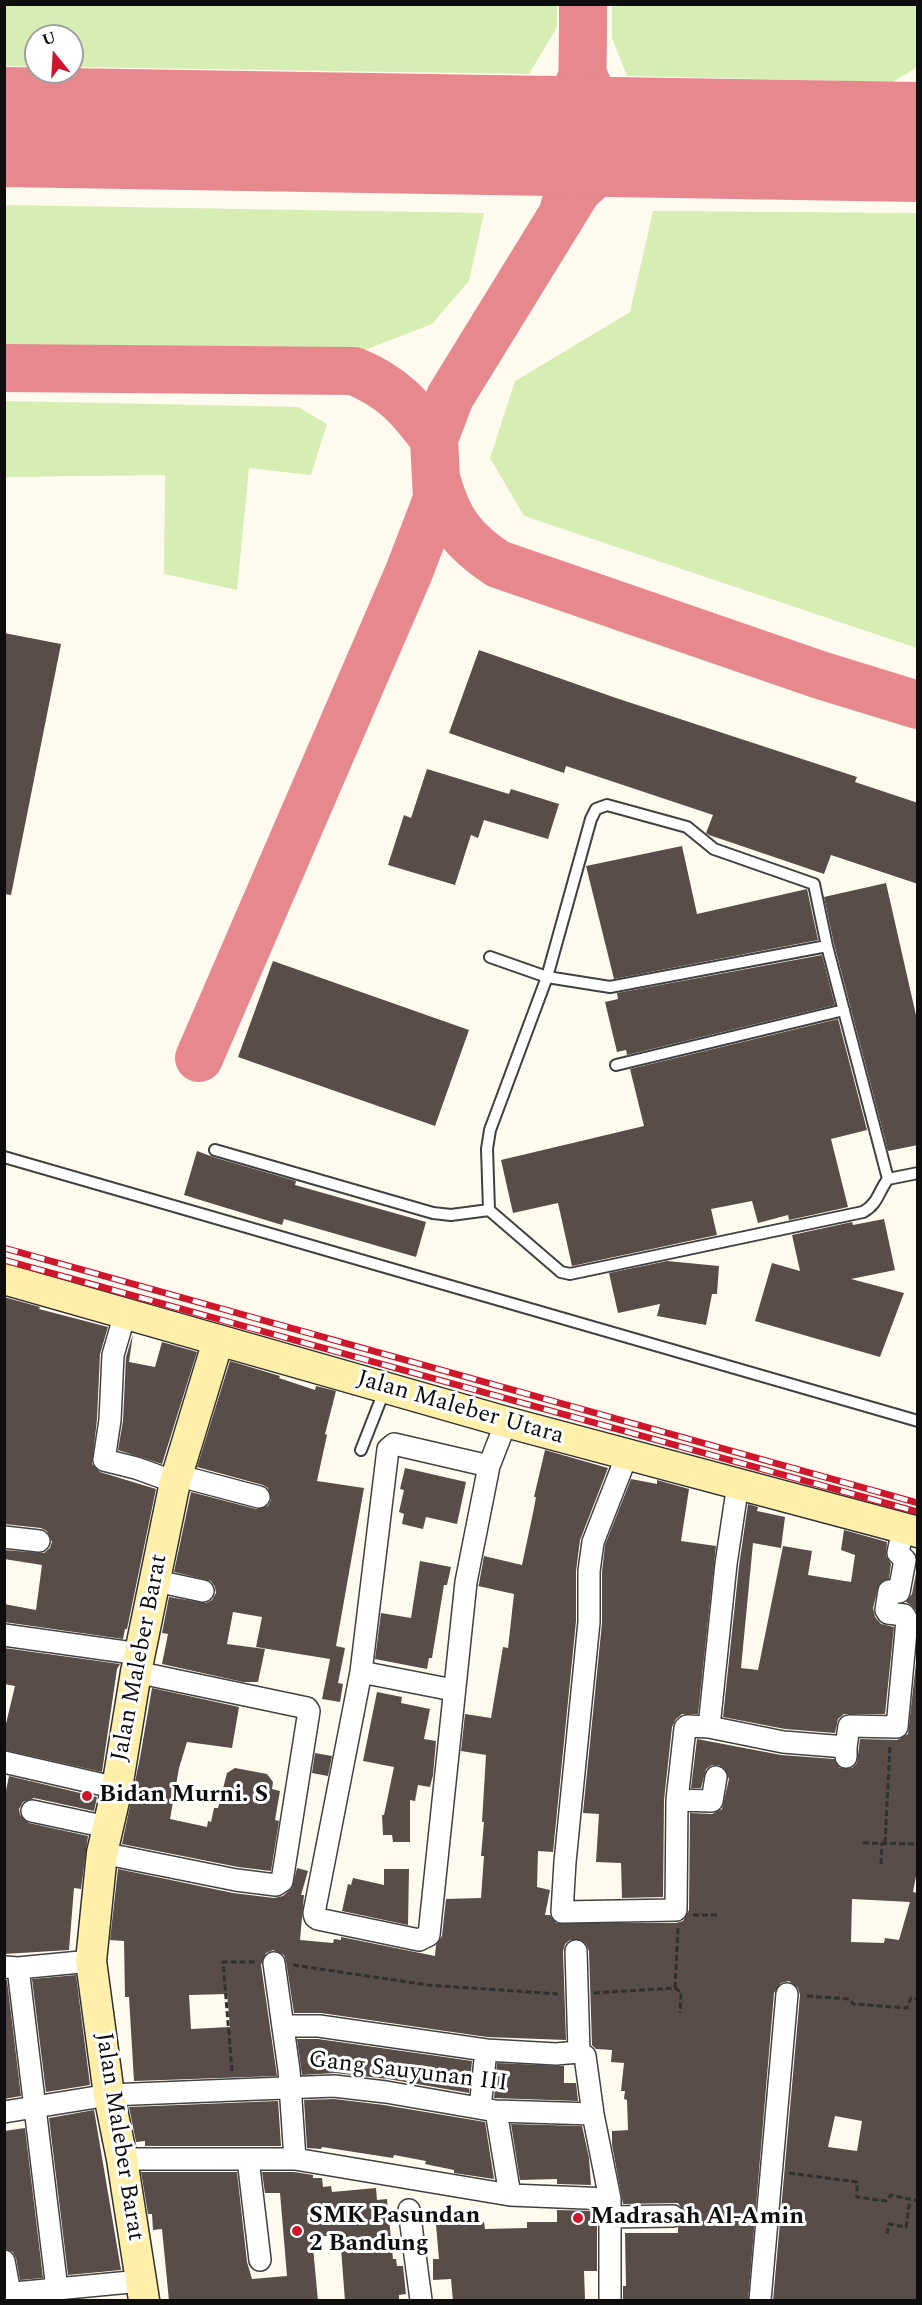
<!DOCTYPE html>
<html>
<head>
<meta charset="utf-8">
<style>
	body { margin:0 }
	#map { position:relative; width:922px; height:2305px; overflow:hidden; background:#fffaee; font-family:Spectral,serif }
	canvas { display:block }
	.frame { position:absolute; inset:0; border:6px solid #0e0e0e; pointer-events:none }
	.north { position:absolute; left:24px; top:24px; width:60px; height:60px; box-sizing:border-box; background:#fff; border:2px solid #9f9f9f; border-radius:50%; rotate:342deg; font-size:16px; font-weight:700; line-height:24px; text-align:center; color:#0e0e0e }
	.north::after { content:''; display:block; margin:auto; width:21px; height:27px; background:#ce162d; clip-path:polygon(50% 0,100% 100%,50% 72%,0 100%) }
</style>
</head>
<body>
<div id="map">
<canvas width="922" height="2305"></canvas>
<div class="frame"></div>
<div class="north">U</div>
</div>
<script>
const c = document.querySelector('canvas').getContext('2d');
c.lineJoin = 'round';
function paint(path, color) { c.fillStyle = color; c.fill(path, 'evenodd'); }
function strokePath(path, color, width, dash) { c.strokeStyle = color; c.lineWidth = width; c.lineCap = dash ? 'butt' : 'round'; c.setLineDash(dash || []); c.stroke(path); }
function write(font, color, halo, rows, align = 'center') {
  c.font = font + ' Spectral,serif'; c.lineWidth = 6; c.setLineDash([]); c.textBaseline = 'middle'; c.strokeStyle = halo; c.fillStyle = color; for (const [text, x, y, turn = 0] of rows) {
    c.save(); c.translate(x, y); c.rotate((+turn || 0) * Math.PI / 180); c.textAlign = isNaN(turn) ? turn : align; if (halo) c.strokeText(text, 0, 0); c.fillText(text, 0, 0); c.restore();
  }
}
const green = new Path2D(`
	M5,4H557V27L529,74L72,67V36H36V67L5,66Z
	M612,5H917V67L893,82L627,76L612,38Z
	M5,205L484,213L469,281L432,324L346,357L5,351Z
	M653,211L917,213V648L524,516L490,458L515,381L630,312Z
	M5,401L298,407L327,424L311,475L249,468L237,590L164,574L165,475L5,477Z`);
const taxiway = new Path2D(`
	M502,135C541,125 570,115 583,74C590,94 600,116 621,126C632,132 649,134 662,137
	M564,208C584,150 583,66 583,4
	M4,368L354,371C393,387 410,407 434,439
	M437,481C448,521 463,541 498,564L820,675L918,705
	M199,1058L409,572L437,499L434,439L450,397L578,189L613,158L631,148L662,137`);
const runway = new Path2D(`
	M4,127L918,142`);
const building = new Path2D(`
	M4,633L61,644L11,895L4,894Z
	M479,650L616,698L857,777L855,782L918,803V884L831,855L824,874L709,835L706,833L713,815L566,766L564,773L449,733Z
	M427,769L509,794L511,789L559,804L548,839L484,820L478,838L471,835L455,885L388,865L404,815L411,818Z
	M682,846L697,914L807,889L818,940L614,979L586,866Z
	M886,883L918,1024V1145L888,1151L834,944L824,897Z
	M822,955L835,1005L627,1055L626,1050L617,1052L605,1002L618,999L617,993Z
	M273,961L469,1030L435,1126L238,1057Z
	M838,1019L867,1130L831,1139L848,1207L789,1220L788,1215L758,1223L752,1201L711,1209L717,1235L572,1266L558,1203L513,1213L501,1160L644,1126L630,1069Z
	M197,1151L213,1157L296,1181L295,1185L426,1222L416,1257L284,1219L282,1225L184,1195Z
	M884,1219L895,1270L851,1279L904,1293L880,1357L755,1321L772,1263L800,1271L792,1235L852,1222L853,1225Z
	M667,1261L719,1266L717,1294H712L706,1325L657,1316L660,1304L618,1313L609,1273Z
	M4,1297L40,1307L39,1309L108,1327L100,1354L97,1419L92,1464L100,1472L156,1489L127,1629H125L123,1639L4,1622V1604L36,1610L42,1565L4,1559V1550L44,1553L50,1548L52,1542L47,1531L41,1528L4,1524L6,1406H4Z
	M133,1334L129,1362L155,1367L162,1342L197,1352L162,1464L118,1450L123,1421L126,1357Z
	M230,1361L280,1376L279,1378L315,1390L316,1386L336,1391L325,1434L327,1435L317,1481L364,1488L336,1646L345,1648L338,1683L343,1684L340,1702L322,1699L330,1659L256,1647L262,1617L233,1612L227,1644L265,1649L258,1682H243L162,1664L168,1634L162,1633L169,1597L206,1603L212,1600L216,1593L215,1587L211,1581L174,1572L191,1492L256,1509L268,1506L271,1500L268,1488L263,1485L197,1467Z
	M545,1450L608,1468L580,1540L576,1571V1621L553,1852L538,1851L537,1887L550,1890L545,1915H550L556,1923H676L683,1921L689,1910L690,1813L712,1814L722,1809L729,1779L724,1768L719,1765H712L706,1769L701,1788H691L697,1739L781,1755L834,1759L840,1768H852L857,1763L860,1739L897,1740L908,1734L918,1645V1866L913,1892L918,1893V2301H773L800,1995L798,1988L789,1981L781,1983L774,1993L748,2301H623V2286H626L625,2233H678V2227L684,2223L686,2215L678,2203L623,2204L612,2145V2131L628,2130L627,2100L624,2099L625,2091H621L624,2063L611,2062L612,2050L596,2049L592,2045L589,1951L586,1944L581,1940H570L565,1944L563,1951L566,2040L487,2037L321,2013H294L286,1961L284,1955L273,1950L266,1953L261,1965L277,2076L134,2081L129,1997H125L124,1941L110,1940L118,1869L233,1893L274,1898L283,1896L292,1888L297,1868L308,1871L301,1895H304L300,1940L333,1943L334,1939L341,1940V1937L435,1956L436,1945L442,1936L446,1899L481,1898L484,1856H481L484,1822H482L486,1755L461,1751L465,1714L491,1718L503,1647L508,1648L514,1594L478,1586L479,1584L484,1556L522,1565L533,1513L536,1497H534ZM852,1899L910,1902L899,1940L885,1938L884,1943L851,1942ZM227,1994L230,2027L191,2029L189,1995ZM835,2116L862,2121L857,2151L828,2147Z
	M405,1468L466,1482L457,1524L426,1517L423,1529L402,1524L404,1514L399,1512L404,1490L400,1489Z
	M631,1479L657,1484V1480L689,1489L681,1541L716,1546L698,1714H682L676,1719L672,1727L664,1800L663,1897L622,1898L621,1863L596,1862L599,1814L583,1813L602,1623V1572L605,1545Z
	M748,1504L758,1507L757,1511L785,1517L781,1548L753,1543L741,1668L758,1670L783,1546L812,1551L808,1575L851,1582L855,1555L841,1550L844,1530L887,1542L886,1556L891,1564L889,1579L879,1584L873,1608L875,1617L881,1624L894,1627L885,1714H844L838,1719L835,1733L785,1729L723,1717L739,1566Z
	M420,1561L451,1567L447,1585H444L432,1658H429L427,1669L375,1659L381,1613L411,1618Z
	M918,1563V1613L911,1605L906,1602L912,1594Z
	M4,1648L120,1664L117,1669L102,1772L4,1750V1732L15,1686L4,1684Z
	M152,1688L239,1707L232,1748L187,1742L179,1768L170,1819L207,1827L208,1821L211,1822L214,1808H218L227,1773L235,1768L267,1774L273,1782L272,1789L280,1791L275,1820L279,1821L271,1871L238,1867L122,1844L140,1758Z
	M377,1692L402,1697L401,1703L430,1709L424,1739L436,1741L433,1775L430,1787L418,1785L415,1801L410,1800V1842H393L392,1835H383L382,1815H384L394,1767L363,1761Z
	M315,1753L332,1756L328,1776L312,1773Z
	M9,1776L97,1797L94,1811L34,1798L23,1802L19,1809L20,1815L29,1823L88,1836L81,1889L74,1888L69,1950L4,1954V1800Z
	M384,1869H409L408,1925L342,1911L348,1884L351,1885L353,1878L384,1885Z
	M76,1975L90,2085L46,2092L32,1979Z
	M4,1980H7L21,2096L4,2099Z
	M297,2039H318L472,2061L469,2093L388,2079L335,2073L302,2075Z
	M497,2063L564,2066V2083H576L578,2101L494,2098Z
	M334,2099L384,2105L485,2122L494,2179L454,2173V2170L425,2164L426,2161L394,2155L393,2158L322,2147L321,2149L307,2148L304,2100Z
	M278,2101L281,2146H145V2141L136,2142L129,2107Z
	M94,2110L121,2270L68,2275L49,2118Z
	M511,2124L582,2126L589,2158L591,2185L557,2184V2179L520,2180Z
	M25,2128L43,2278L20,2280L16,2258L13,2252L5,2249L4,2246V2131Z
	M141,2172H237L247,2262L252,2279L287,2276L280,2193H265L262,2172H294L313,2175V2178H322L323,2187L331,2186L332,2192L376,2188L377,2200L387,2199L393,2259H396L397,2266H403L406,2294L399,2295V2301H345L340,2235L312,2237L318,2301H169L162,2229L153,2230L152,2214H148Z
	M557,2210L593,2211L594,2214L597,2213V2271H584L585,2299L453,2301L451,2279L433,2280V2259H439L436,2225L453,2223V2219L468,2218V2223L484,2222L485,2229L527,2228V2222H557Z`);
const path = new Path2D(`
	M863,1843L918,1844
	M885,1843L890,1745
	M881,1864L882,1843
	M693,1915H717
	M293,1965L428,1985L558,1994
	M675,1988L678,1927
	M594,1993L675,1988L681,1992L680,2013
	M807,1996L849,1999L853,2004L907,2008L911,1998L918,1999
	M232,2071L223,1962H257
	M789,2173L857,2182V2197L886,2201L891,2195L918,2201
	M887,2234L889,2224L906,2227L910,2200`);
const lane = new Path2D(`
	M607,805L687,827L714,849L814,884L827,946L888,1179C878,1192 878,1204 863,1212L570,1274L561,1272L489,1210L487,1149L490,1130L547,977L591,819L596,809Z
	M490,957L547,977L610,987L827,946
	M616,1065L844,1010
	M215,1150L433,1213L451,1215L489,1210
	M4,1157L918,1421
	M888,1179L918,1173
	M361,1450L385,1389`);
const street = new Path2D(`
	M125,1314L113,1355L110,1420L104,1460L136,1468L175,1482
	M627,1455L593,1542L589,1571V1622L565,1862L562,1912L676,1910L677,1800L712,1801L716,1777
	M489,1466L466,1582L429,1935L419,1940L318,1919L315,1917L314,1913L361,1672L388,1449L394,1444L489,1466L506,1422
	M176,1475L259,1497
	M4,1537L39,1541
	M156,1581L203,1591
	M4,1635L140,1654
	M361,1672L453,1690
	M709,1727L783,1742L846,1747V1757
	M846,1747L849,1726L897,1727L907,1620L904,1615L888,1613L886,1610L889,1591L899,1592L905,1560L898,1553L903,1528
	M4,1762L117,1788
	M677,1800L685,1728L687,1726L709,1727L726,1564L738,1484
	M32,1811L107,1827
	M102,1853L236,1880L276,1885L282,1881L309,1711L307,1708L136,1672
	M576,1951L579,2052
	M274,1963L289,2070L295,2159
	M5,1967L18,1968L91,1961
	M18,1968L57,2289
	M283,2026H319L486,2050L480,2108
	M486,2050L556,2054L579,2052
	M579,2052L585,2056L593,2114L610,2199V2300
	M496,2111L510,2195
	M4,2112L109,2095L334,2086L386,2092L496,2111L593,2114
	M122,2159H295L510,2195L610,2199
	M248,2159L260,2260
	M409,2210L421,2300
	M610,2217L673,2216
	M4,2261L10,2293
	M4,2294L141,2281
	M760,2300L787,1994`);
const secondary = new Path2D(`
	M4,1279L506,1422L918,1532
	M144,2300L122,2159L109,2095L91,1961L102,1853L117,1788L136,1672L175,1482L218,1341`);
const rail = new Path2D(`
	M4,1248L918,1503
	M4,1260L918,1512`);
const markers = [
	[87,1796,6,"#ce162d"],
	[578,2218,6,"#ce162d"],
	[297,2231,6,"#ce162d"]
];
const streetNames = [
	["Jalan Maleber Utara",460,1409,16],
	["Jalan Maleber Barat",141,1658,-79],
	["Gang Sauyunan III",408,2073,7],
	["Jalan Maleber Barat",118,2137,81]
];
const poiNames = [
	["Bidan Murni. S",99,1796],
	["SMK Pasundan",309,2217],
	["2 Bandung",309,2245],
	["Madrasah Al-Amin",590,2218]
];
paint(green, '#d6eeb3');
strokePath(taxiway, '#e6888e', 48);
strokePath(runway, '#e6888e', 120);
paint(building, '#584d49');
strokePath(lane, '#414141', 14);
strokePath(street, '#414141', 24);
strokePath(secondary, '#303030', 33);
strokePath(path, '#303030', 3, [6, 3]);
strokePath(lane, '#fff', 10);
strokePath(street, '#fff', 21);
strokePath(secondary, '#ffefa9', 30);
strokePath(rail, '#ce162d', 7);
strokePath(rail, '#fff', 4.5, [14]);
for (const [x, y, r, color] of markers) { const dot = new Path2D(); dot.arc(x, y, r, 0, 2 * Math.PI); c.fillStyle = color; c.fill(dot); strokePath(dot, '#fff', 2); }
write('24px', '#0e0e0e', '#fff', streetNames);
write('bold 24px', '#0e0e0e', '#fff', poiNames, 'left');
</script>
</body>
</html>
